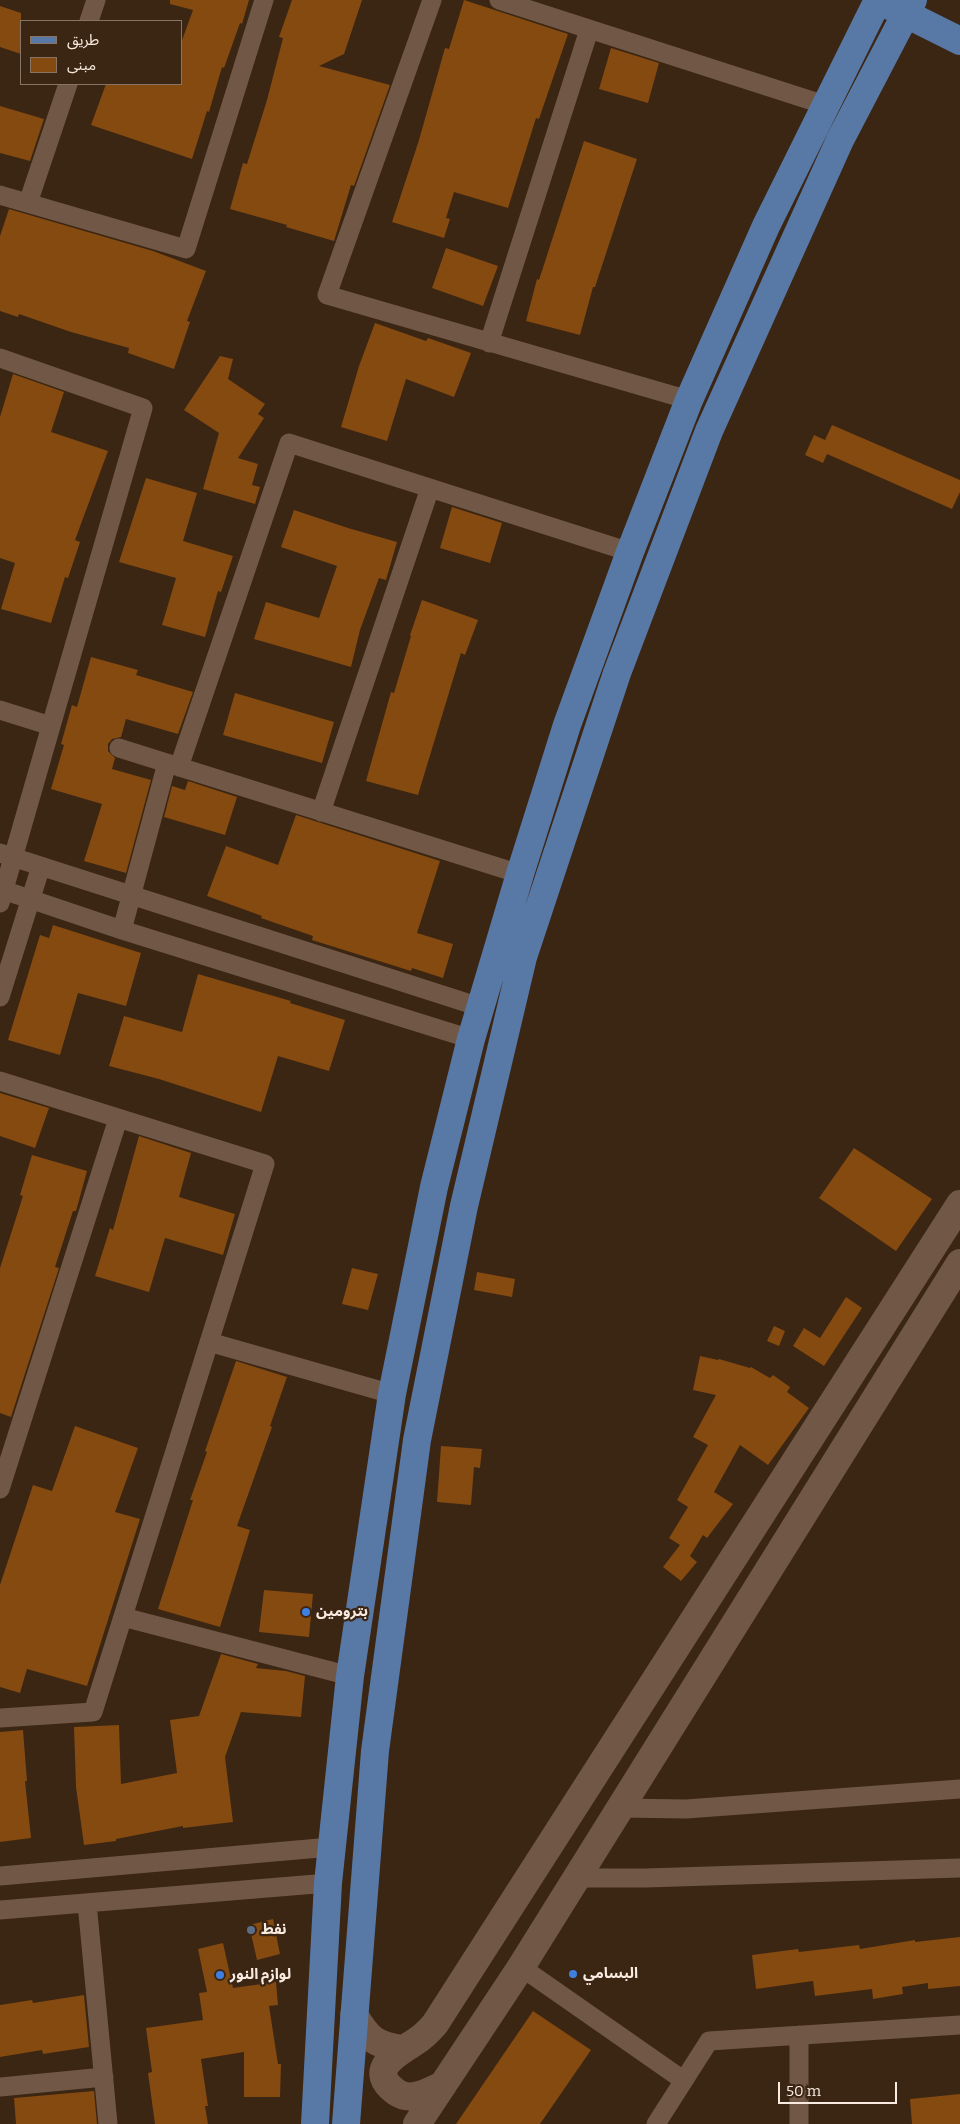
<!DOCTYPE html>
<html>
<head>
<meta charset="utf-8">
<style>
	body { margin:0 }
	#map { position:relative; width:960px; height:2124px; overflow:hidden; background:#3b2513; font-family:Bitter,"Noto Sans Arabic",serif }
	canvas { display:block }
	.legend { position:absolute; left:20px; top:20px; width:162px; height:65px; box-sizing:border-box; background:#3b2513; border:1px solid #877465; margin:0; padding:6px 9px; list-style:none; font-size:15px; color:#faebe1 }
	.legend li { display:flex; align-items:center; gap:10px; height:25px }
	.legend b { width:25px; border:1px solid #877465 }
	.scale { position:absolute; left:778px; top:2082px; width:119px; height:22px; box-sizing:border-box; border:2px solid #faebe1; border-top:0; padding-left:6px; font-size:15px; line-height:18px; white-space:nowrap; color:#faebe1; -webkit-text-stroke:4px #3b2513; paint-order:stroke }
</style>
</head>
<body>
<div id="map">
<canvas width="960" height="2124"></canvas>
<ul class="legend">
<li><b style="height:6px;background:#5878a5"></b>طريق</li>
<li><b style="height:14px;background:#844a10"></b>مبنى</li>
</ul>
<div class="scale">50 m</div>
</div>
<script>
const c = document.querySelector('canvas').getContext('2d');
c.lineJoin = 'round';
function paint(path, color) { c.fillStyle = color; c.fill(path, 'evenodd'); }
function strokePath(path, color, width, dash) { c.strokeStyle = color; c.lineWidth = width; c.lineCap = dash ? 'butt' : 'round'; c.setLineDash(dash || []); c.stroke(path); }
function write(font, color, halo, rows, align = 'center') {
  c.font = font + ' Bitter,"Noto Sans Arabic",serif'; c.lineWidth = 4.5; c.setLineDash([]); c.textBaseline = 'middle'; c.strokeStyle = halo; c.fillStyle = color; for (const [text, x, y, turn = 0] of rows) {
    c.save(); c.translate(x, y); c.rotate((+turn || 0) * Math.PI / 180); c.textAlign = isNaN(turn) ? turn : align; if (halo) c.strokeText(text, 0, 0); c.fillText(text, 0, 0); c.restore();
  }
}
const building = new Path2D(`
	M170,0H249L242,24L240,23L224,68L222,67L209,112L207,111L192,159L91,125L106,84H181V43L193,10L170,4Z
	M292,0H362L344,54L319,66L390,85L354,186L351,185L334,241L286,227L287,225L230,209L243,163L247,164L267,100L283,38L279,37Z
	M464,0L568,34L539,119L536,118L508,208L454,192L446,218L450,219L444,238L392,222L419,140L445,48L449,49Z
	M0,6L21,13V54L0,47Z
	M611,48L659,63L648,103L599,89Z
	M0,106L44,119L30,161L0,153Z
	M584,141L637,159L595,287H593L580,335L526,321L537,279L539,280Z
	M9,209L153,251L206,271L187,321L190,322L174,369L128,353L129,348L71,332L19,314L18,317L0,311V236Z
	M446,248L498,266L483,306L432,288Z
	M375,323L426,341L428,338L471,353L454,397L406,379L387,441L341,427L359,366Z
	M220,356L233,359L228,379L265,404L258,414L264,418L238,458L258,464L252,485L260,487L255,504L203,489L219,433L184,410Z
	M13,374L64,392L51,432L108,451L75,540L80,542L68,578L65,577L51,623L1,609L15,563L0,558V417Z
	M832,425L960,480V492L952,509L827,454L823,463L805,455L814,435L825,440Z
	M146,478L197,493L183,541L233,556L221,592L218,591L205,637L162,625L176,578L119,562Z
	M452,507L502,523L490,563L440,548Z
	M294,510L348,528L397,542L386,580L379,578L360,630L351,667L254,639L266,602L319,618L337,566L281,547Z
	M422,600L478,620L465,655L461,653L418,795L366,781L391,692L394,693L411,636L410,635Z
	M91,657L138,670L136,675L193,692L178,734L126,719L121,737L112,739L108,744V751L115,758L112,769L151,780L126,873L84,861L102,804L51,789L64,745L61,744L72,705L77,707Z
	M235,693L334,722L322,763L223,735Z
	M188,781L237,797L225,835L164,817L172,786L185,790Z
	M296,815L440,861L417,933L453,944L443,978L412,968L411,971L312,940L313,936L261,918L262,916L207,896L226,846L278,865Z
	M53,925L141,953L126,1006L78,993L60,1055L8,1040L40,935L49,938Z
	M198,974L291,1001L290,1003L345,1020L329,1071L278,1056L261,1112L159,1079L109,1066L124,1016L182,1032Z
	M0,1093L49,1108L35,1148L0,1136Z
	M139,1136L191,1153L179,1197L235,1214L223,1255L165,1238L149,1292L95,1276L110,1228L113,1230Z
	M854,1148L932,1199L896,1251L819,1198Z
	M32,1155L87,1171L76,1211H73L55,1267L59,1268L11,1417L0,1413V1268L23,1196L20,1195Z
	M352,1268L378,1274L368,1310L342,1304Z
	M477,1272L515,1279L512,1297L474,1290Z
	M846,1297L862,1308L824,1366L793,1346L804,1328L820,1338Z
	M774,1326L785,1331L779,1346L767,1341Z
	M700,1356L718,1360L719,1359L750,1368L751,1367L770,1378L773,1375L790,1387L787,1392L809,1408L768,1465L740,1445L714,1492L733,1504L707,1538L703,1535L690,1556L697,1562L681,1581L663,1567L680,1545L669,1538L688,1507L677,1500L708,1445L693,1437L716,1395L693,1390Z
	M236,1361L287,1377L270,1426L272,1427L237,1526L250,1530L220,1627L158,1609L193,1500H190L207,1452L205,1451Z
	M75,1426L138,1448L115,1512L140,1519L87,1686L27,1669L20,1693L0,1687V1585L33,1485L52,1491Z
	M441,1446L482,1449L480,1468L474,1467L471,1505L437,1502Z
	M264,1590L313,1594L309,1637L259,1632Z
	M221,1654L258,1664L256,1668L286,1671L305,1676L301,1717L241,1712L225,1757L233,1822L183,1828V1826L116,1839V1841L84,1845L76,1787L74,1727L119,1725L121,1784L177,1773L170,1720L199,1716Z
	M23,1730L27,1781H25L31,1838L0,1842V1732Z
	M273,1919L280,1954L257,1960L249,1925Z
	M960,1937V1986L928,1989V1983L902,1987L903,1994L873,1999L872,1989L815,1996L813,1981L756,1989L752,1955L798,1949L799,1952L859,1945L860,1949L915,1940V1942Z
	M223,1943L233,1988L276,1982L278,2005L269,2006L278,2064H281L280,2097H244V2052L201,2059L208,2106H205L208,2124H155L148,2073L152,2072L146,2028L203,2020L199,1993L207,1992L198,1949Z
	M84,1995L89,2047L43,2054L42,2050L0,2057V2005L32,2000L33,2003Z
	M533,2011L591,2050L540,2124H456Z
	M94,2091L97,2124H16L14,2098Z
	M960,2094V2124H912L910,2099Z`);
const street = new Path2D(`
	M432,0L327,295L689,400
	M499,0L825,105
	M89,21L96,0
	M0,195L186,249L264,0
	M28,203L68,84
	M489,343L589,30
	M0,358L143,408L51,726L0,710
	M119,748L520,874
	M179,767L289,443L630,552
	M321,812L430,488
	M0,853L480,1007
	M0,889L122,930L471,1039
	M0,903L51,726
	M122,930L167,763
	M0,997L41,866
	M0,1081L265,1164L93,1712L0,1718
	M209,1342L392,1394
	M0,1489L118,1119
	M123,1617L350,1676
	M620,1808L686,1809L960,1789
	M0,1876L331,1847
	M577,1878H646L960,1868
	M87,1903L108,2124
	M0,1910L328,1883
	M521,1967L683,2080
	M799,2035V2124
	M0,2087L104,2077
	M656,2124L709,2041L960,2025`);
const secondary = new Path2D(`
	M354,2015C368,2038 374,2045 402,2049
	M443,2085C429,2091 411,2103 396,2092C366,2070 396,2054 415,2042C423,2037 429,2031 435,2024L960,1204
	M417,2124L521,1967L960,1263`);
const primary = new Path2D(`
	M890,6L960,41
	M315,2124L328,1883L350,1676L392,1394L434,1187L471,1039L520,874L567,725L630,552L689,400L766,226L878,0
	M346,2124L375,1751L417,1440L464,1206L523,957L617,673L709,431L840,140L913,0`);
const markers = [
	[306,1612,5,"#3f7fe0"],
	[251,1930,5,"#5c6f8a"],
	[573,1974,5,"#3f7fe0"],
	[220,1975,5,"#3f7fe0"]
];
const poiNames = [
	["بترومين",316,1612],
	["نفط",261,1930],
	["البسامي",583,1974],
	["لوازم النور",230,1975]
];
paint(building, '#844a10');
strokePath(street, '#715846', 19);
strokePath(secondary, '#715846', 28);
strokePath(primary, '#5878a5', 28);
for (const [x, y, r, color] of markers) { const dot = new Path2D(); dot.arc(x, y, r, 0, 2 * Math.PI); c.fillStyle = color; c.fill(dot); strokePath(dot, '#3b2513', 2); }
write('bold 15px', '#faebe1', '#3b2513', poiNames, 'left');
</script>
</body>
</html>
